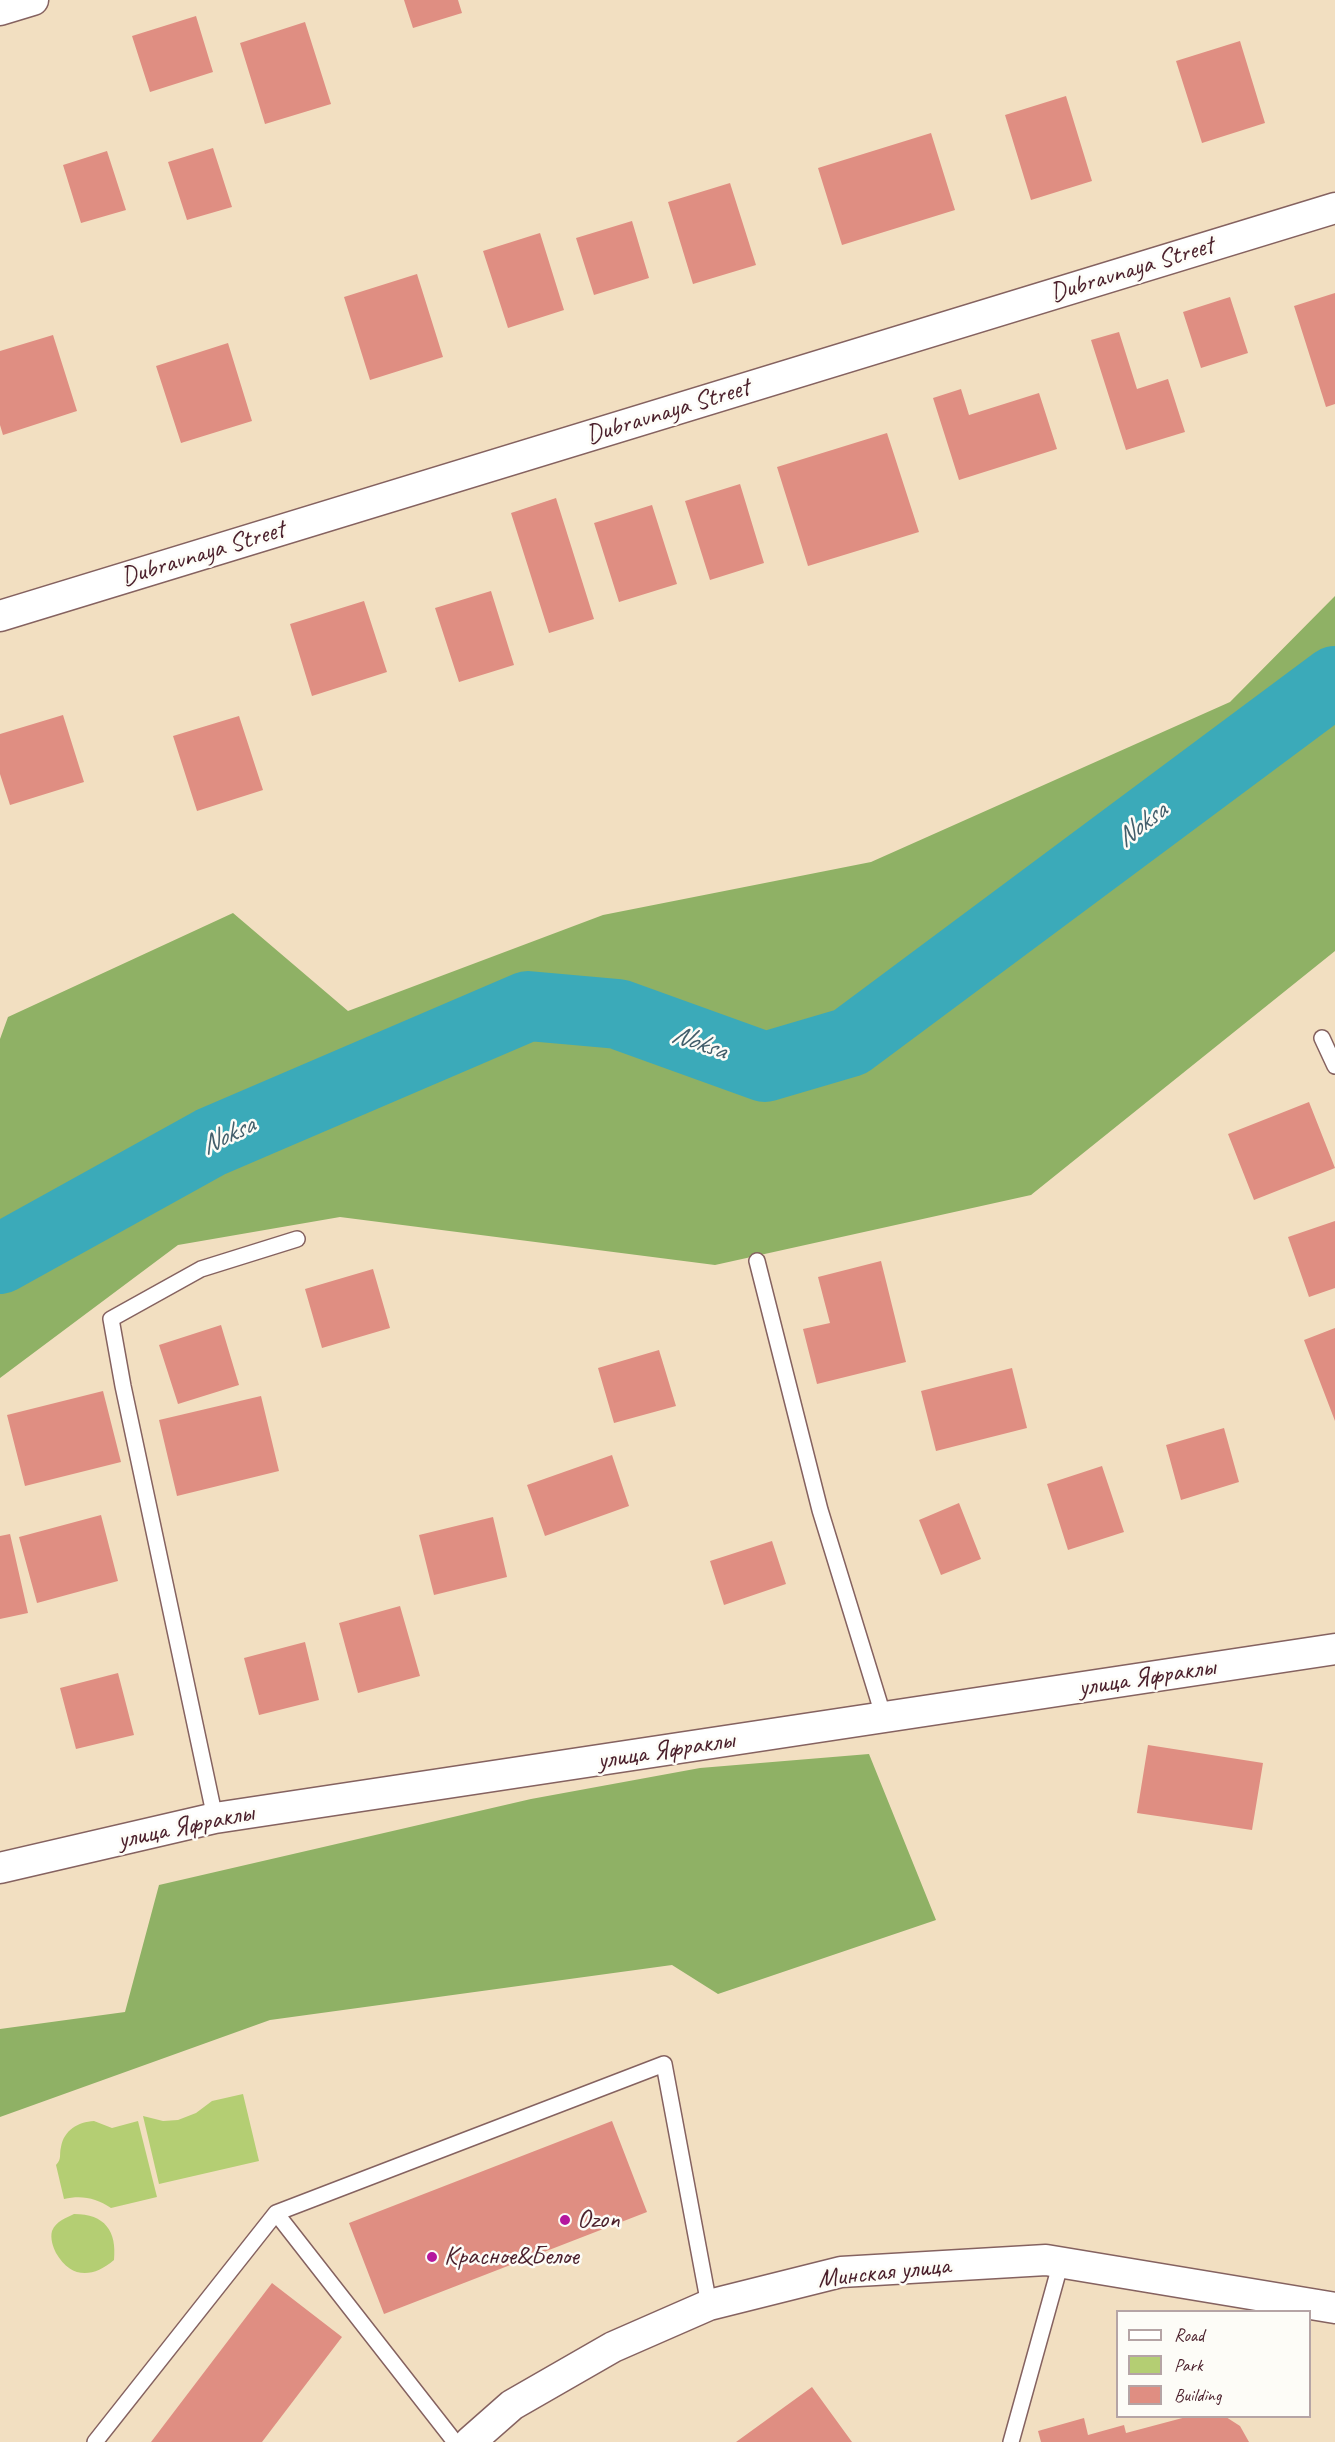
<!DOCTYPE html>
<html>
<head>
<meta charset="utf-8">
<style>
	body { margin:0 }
	#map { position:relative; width:1335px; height:2442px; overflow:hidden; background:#f2dfc1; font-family:Caveat,sans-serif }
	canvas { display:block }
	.legend { position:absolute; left:1116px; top:2310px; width:195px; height:108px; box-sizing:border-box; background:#fdfcf7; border:2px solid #b5a4a5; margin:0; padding:8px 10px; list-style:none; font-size:18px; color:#4a1f2b }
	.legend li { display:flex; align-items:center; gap:12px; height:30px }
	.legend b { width:30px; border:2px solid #b5a4a5 }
</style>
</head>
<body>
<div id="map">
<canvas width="1335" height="2442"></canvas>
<ul class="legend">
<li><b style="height:8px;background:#fff"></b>Road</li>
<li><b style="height:16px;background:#b4ce73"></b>Park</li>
<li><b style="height:16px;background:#df8e82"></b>Building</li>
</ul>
</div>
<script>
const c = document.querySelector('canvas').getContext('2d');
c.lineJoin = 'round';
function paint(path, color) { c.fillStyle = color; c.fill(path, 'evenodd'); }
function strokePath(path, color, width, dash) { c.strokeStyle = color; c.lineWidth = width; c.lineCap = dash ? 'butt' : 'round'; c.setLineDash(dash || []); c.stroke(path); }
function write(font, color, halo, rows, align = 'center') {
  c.font = font + ' Caveat,sans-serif'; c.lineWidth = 5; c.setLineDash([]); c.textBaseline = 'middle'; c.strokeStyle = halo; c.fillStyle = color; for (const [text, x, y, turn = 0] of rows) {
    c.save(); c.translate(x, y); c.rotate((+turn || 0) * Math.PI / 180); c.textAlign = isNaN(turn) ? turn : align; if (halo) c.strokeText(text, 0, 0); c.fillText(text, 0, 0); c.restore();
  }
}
const green = new Path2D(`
	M243,2094L259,2161L159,2184L143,2116L163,2121L178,2120L196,2113L212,2101Z
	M94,2121L112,2128L138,2121L157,2197L111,2208C96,2198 82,2195 64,2199L56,2165C62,2159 59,2155 61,2147C64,2130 78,2122 94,2121Z
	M74,2214C105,2214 117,2231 114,2260C93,2278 71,2279 56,2253C53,2247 50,2238 52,2231C56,2221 66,2218 74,2214Z`);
const forest = new Path2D(`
	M1335,596V951L1031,1195L715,1265L340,1217L178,1245L0,1378V1039L8,1017L233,913L348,1011L603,915L871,862L1230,702Z
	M869,1754L936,1920L718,1994L672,1965L270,2020L0,2117V2029L125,2012L159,1885L531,1799L700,1768Z`);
const river = new Path2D(`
	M0,1259L211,1142L528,1006L618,1014L765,1067L850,1042L1335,681`);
const building = new Path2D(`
	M404,0H458L462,13L413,28Z
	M196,16L213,72L150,92L132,36Z
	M305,22L331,104L265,124L240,43Z
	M1240,41L1265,123L1202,143L1176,61Z
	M1066,96L1092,181L1031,200L1005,115Z
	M931,133L955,210L842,245L818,168Z
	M213,148L232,207L187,220L168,162Z
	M107,151L126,210L81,223L63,165Z
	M730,183L756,265L693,284L668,202Z
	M632,221L649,278L594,295L576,238Z
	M540,233L564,310L508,328L483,251Z
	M417,274L443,357L370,380L344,297Z
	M1335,293V404L1326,407L1294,306Z
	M1230,297L1248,353L1201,368L1183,312Z
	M1119,332L1137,389L1168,379L1185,432L1126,450L1091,340Z
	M53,335L77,411L3,435L0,425V351Z
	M228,343L252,421L181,443L156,366Z
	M961,389L969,415L1039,393L1057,449L959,480L933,398Z
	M887,433L919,532L808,566L777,467Z
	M740,484L764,563L710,580L685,501Z
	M556,498L594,619L549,633L511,513Z
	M652,505L677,584L619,602L594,523Z
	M491,591L514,665L459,682L435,608Z
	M364,601L387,672L312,696L290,624Z
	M63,715L84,782L10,805L0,774V734Z
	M239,716L263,790L197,811L173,736Z
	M1309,1102L1335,1168L1254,1200L1228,1134Z
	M1335,1221V1288L1309,1297L1288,1237Z
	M881,1261L906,1362L817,1384L803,1329L830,1323L818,1277Z
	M373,1269L390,1328L322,1348L305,1289Z
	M221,1325L239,1385L178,1404L159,1345Z
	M1335,1328V1421L1304,1340Z
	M659,1350L676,1406L614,1423L598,1368Z
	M1012,1368L1027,1428L936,1451L921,1391Z
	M103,1391L121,1462L25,1486L7,1415Z
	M261,1396L279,1471L177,1496L159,1420Z
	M1224,1428L1239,1482L1181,1500L1166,1445Z
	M612,1455L629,1506L545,1536L527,1485Z
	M1102,1466L1124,1532L1068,1550L1047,1484Z
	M959,1503L981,1559L941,1575L919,1520Z
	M101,1515L118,1581L37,1603L19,1537Z
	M493,1517L507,1577L434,1595L419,1535Z
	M10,1534L28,1613L0,1619V1536Z
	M772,1541L786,1584L724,1605L710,1561Z
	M400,1606L420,1676L358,1693L339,1623Z
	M305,1642L319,1700L259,1715L244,1658Z
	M118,1673L134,1735L76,1749L60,1688Z
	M1148,1745L1263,1763L1252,1830L1137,1813Z
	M612,2121L647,2212L384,2314L349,2223Z
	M272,2283L342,2337L262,2442H151Z
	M812,2387L852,2442H736Z
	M1190,2416L1226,2417L1240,2426L1249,2442H1041L1038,2431L1084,2418L1088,2435L1124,2425L1126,2433Z`);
const lane = new Path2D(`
	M1322,1038L1335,1066
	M757,1261L820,1510L884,1718
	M215,1818L123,1386L111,1319L201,1269L297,1239
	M276,2213L455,2442
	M95,2442L276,2213L664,2064L709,2305
	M1011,2442L1061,2262`);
const street = new Path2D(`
	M0,10L33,0
	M0,616L1335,208
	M0,1868L215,1818L1335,1649
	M470,2442L512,2405L613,2347L709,2305L841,2272L1046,2260L1335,2308`);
const markers = [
	[565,2220,6,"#b5179e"],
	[432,2257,6,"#b5179e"]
];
const streetNames = [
	["Dubravnaya Street",1132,270,-17],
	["Dubravnaya Street",668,412,-17],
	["Dubravnaya Street",203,554,-17],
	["улица Яфраклы",1147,1678,-9],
	["улица Яфраклы",666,1751,-9],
	["улица Яфраклы",186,1827,-12],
	["Минская улица",884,2273,-6]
];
const poiNames = [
	["Ozon",577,2220],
	["Красное&Белое",444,2257]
];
const waterNames = [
	["Noksa",1142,825,-37],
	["Noksa",699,1043,20],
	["Noksa",228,1136,-25]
];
paint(green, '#b4ce73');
paint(forest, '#8fb165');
strokePath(river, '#3baab9', 70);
paint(building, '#df8e82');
strokePath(lane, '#856260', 18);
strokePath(street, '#856260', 33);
strokePath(lane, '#fff', 15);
strokePath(street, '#fff', 30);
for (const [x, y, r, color] of markers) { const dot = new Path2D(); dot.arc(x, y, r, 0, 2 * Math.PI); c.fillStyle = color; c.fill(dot); strokePath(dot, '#fdfcf7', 2); }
write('26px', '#4a1f2b', '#fdfcf7', streetNames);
write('26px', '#4a1f2b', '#fdfcf7', poiNames, 'left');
write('italic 27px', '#435e6b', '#fdfcf7', waterNames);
</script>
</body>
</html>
